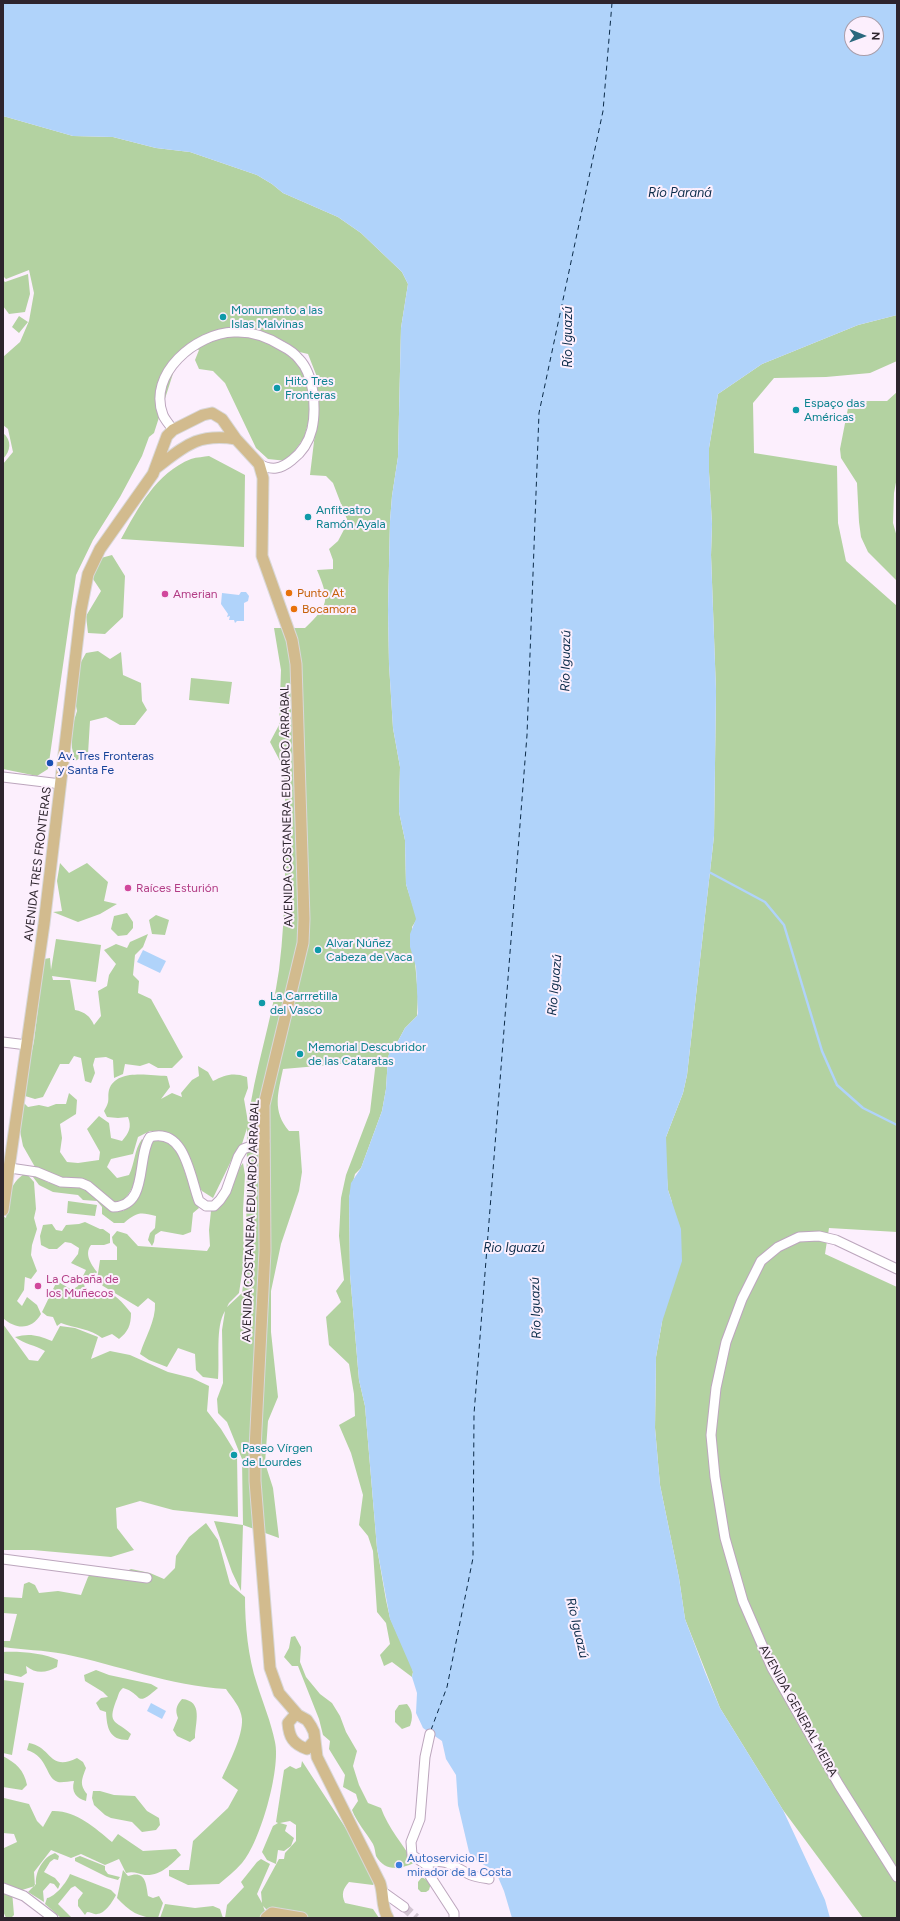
<!DOCTYPE html>
<html>
<head>
<meta charset="utf-8">
<style>
	body { margin:0 }
	#map { position:relative; width:900px; height:1921px; overflow:hidden; background:#fceffd; font-family:Figtree,sans-serif }
	canvas { display:block }
	.frame { position:absolute; inset:0; border:4px solid #2d242d; pointer-events:none }
	.north { position:absolute; left:844px; top:16px; width:40px; height:40px; box-sizing:border-box; background:#fceffd; border:1px solid #a99eaa; border-radius:50%; rotate:91deg; font-size:11px; font-weight:700; line-height:16px; text-align:center; color:#2d242d }
	.north::after { content:''; display:block; margin:auto; width:14px; height:18px; background:#2a687e; clip-path:polygon(50% 0,100% 100%,50% 72%,0 100%) }
</style>
</head>
<body>
<div id="map">
<canvas width="900" height="1921"></canvas>
<div class="frame"></div>
<div class="north">N</div>
</div>
<script>
const c = document.querySelector('canvas').getContext('2d');
c.lineJoin = 'round';
function paint(path, color) { c.fillStyle = color; c.fill(path, 'evenodd'); }
function strokePath(path, color, width, dash) { c.strokeStyle = color; c.lineWidth = width; c.lineCap = dash ? 'butt' : 'round'; c.setLineDash(dash || []); c.stroke(path); }
function write(font, color, halo, rows, align = 'center') {
  c.font = font + ' Figtree,sans-serif'; c.lineWidth = 4; c.setLineDash([]); c.textBaseline = 'middle'; c.strokeStyle = halo; c.fillStyle = color; for (const [text, x, y, turn = 0] of rows) {
    c.save(); c.translate(x, y); c.rotate((+turn || 0) * Math.PI / 180); c.textAlign = isNaN(turn) ? turn : align; if (halo) c.strokeText(text, 0, 0); c.fillText(text, 0, 0); c.restore();
  }
}
const green = new Path2D(`
	M3,116L73,136L113,137L156,148L190,152L257,175L272,184L283,193L338,217L361,233L402,272L408,284L401,328L398,457L392,496L390,521L388,610L389,664L393,728L400,767L399,812L405,840L406,884L417,919L412,927L418,996L417,1016L405,1028L398,1041L391,1050L388,1057L386,1089L382,1111L361,1168L355,1174L349,1198L350,1274L359,1380L365,1406L377,1548L386,1600L390,1618L412,1667L413,1672L412,1677L392,1662L384,1666L380,1655L390,1644L386,1623L377,1612L373,1551L368,1536L359,1525L363,1495L351,1453L339,1425L355,1416L354,1394L349,1364L329,1345L326,1317L341,1302L336,1291L344,1280L339,1236L341,1198L346,1175L370,1112L376,1061L283,1069C278,1093 272,1111 289,1131H299L302,1172L299,1191L281,1244L271,1291V1332L278,1397L268,1421L265,1463L273,1488L279,1538L243,1525L241,1591L232,1572L214,1521L243,1525L242,1459L227,1422L218,1413L217,1399L223,1383L222,1330L225,1311C215,1327 220,1359 218,1379L203,1377L196,1370L195,1354L178,1348L167,1367L149,1360L140,1354C145,1337 156,1321 155,1303L148,1298L138,1307L103,1286L97,1280L100,1260H117V1247L113,1243L112,1237L117,1231L127,1234L138,1246L207,1251L210,1246L209,1230L211,1211C221,1205 228,1198 232,1187C236,1178 236,1171 243,1163L245,1175L243,1211L244,1260L239,1293L229,1303L227,1307L242,1293L246,1263L247,1128L242,1144L233,1157L213,1198L202,1191L190,1175L182,1143L168,1132L150,1131L138,1137L133,1154L111,1159L107,1167L117,1178L129,1175C135,1163 134,1150 142,1139L144,1141C140,1164 139,1184 122,1202L113,1203L97,1189L47,1178L35,1167L23,1146L19,1126L24,1103L28,1107L39,1105L48,1107L56,1104H66L69,1093L77,1100L76,1114L60,1124L62,1138L60,1152L67,1162L78,1163L99,1160L100,1152L87,1129L99,1116L109,1123L111,1138L122,1141C129,1133 132,1127 128,1117L118,1118L107,1117L104,1111C111,1100 107,1099 109,1090C116,1068 150,1076 167,1076L170,1087L161,1099L172,1093L182,1097L181,1093L192,1080L199,1076L198,1066L208,1072L213,1081C225,1075 233,1072 247,1077L248,1088L244,1099L248,1122C254,1071 272,1021 279,970C287,908 285,844 285,782L280,761L270,742L279,725L281,670L274,628H305C329,605 330,601 317,570L333,569V560L329,549L338,541L348,522L333,483L326,476L310,475L318,408L317,377L308,354L291,350L294,361L305,372L310,393L311,412L304,438L287,461L268,459L256,448L225,383L213,371L199,369L195,360L199,350L188,344L178,358L154,433L149,437L142,456L120,497L93,540L76,575L48,769L37,776L3,769V464L13,452L8,429L3,425V357L20,342L29,321L34,293L29,270L6,279L3,276Z
	M28,274L30,294L25,312L9,314L3,306V280L5,282Z
	M897,315V361L870,373L826,377L774,378L753,403L754,453L837,466L838,523L846,561L897,606V1232L829,1228L825,1254L897,1287V1918H863L783,1810L720,1708L685,1619L679,1578L660,1485L655,1428L656,1357L662,1322L672,1202L668,1190L666,1166V1137L683,1093L687,1075L714,836L716,691L711,555L712,524L709,472V448L718,394L762,364L858,325Z
	M19,316L28,322L19,333L12,327Z
	M897,392V477L894,493L893,523L897,537V581L868,552L861,537L859,522L857,483L841,458L840,449L848,408L858,401H887Z
	M3,433C12,440 11,451 3,459Z
	M209,456L245,475L244,547L121,539C138,508 156,473 191,459C197,457 204,457 209,456Z
	M112,555L125,576L123,617L105,634L88,633L86,616L101,591L91,576L101,558Z
	M98,651L110,659L121,652L123,675L141,683L142,701L147,710L135,725H120L106,717L90,721L88,754L75,761L72,748V727L77,711L74,696L76,671L86,653Z
	M191,678L232,682L229,704L189,700Z
	M60,863L69,873L87,863L108,882L104,901L117,904L100,914L78,922L53,912L62,911L57,881Z
	M127,913L133,922V928L127,935L118,936L111,929L114,916Z
	M156,915L169,920L165,935L152,934L149,920Z
	M148,934L143,947L135,955L133,975L139,981L138,993L151,999L183,1057L172,1068H158L149,1063L140,1066L125,1064L123,1074L114,1078L113,1060L106,1057L95,1058L93,1065L95,1073L91,1083L85,1081L81,1058L74,1056L69,1064H60L43,1097L35,1099L25,1096L26,1079L34,1041L44,959L50,958L51,970L56,939L101,945L96,982L52,976L53,980H70L75,1010C85,1012 90,1016 94,1025L101,1016L98,991L107,986L109,975L116,964L104,950L116,944L127,948L130,942Z
	M158,1139C189,1146 177,1172 195,1190L196,1201L199,1208L193,1213L191,1232L183,1235L161,1231L155,1235L154,1242L152,1246L148,1240L150,1233L155,1228L156,1216C140,1212 137,1212 124,1223H114L102,1214V1207L97,1201L83,1200L78,1195L53,1192L39,1185L33,1177H39L47,1182L61,1186H75L85,1189L110,1209L123,1211L132,1202L151,1140Z
	M26,1173L34,1182L36,1209L34,1218L37,1229L32,1245L31,1255L37,1271L31,1279L25,1277L24,1290L17,1301L22,1306L27,1297L37,1305L41,1314C32,1330 16,1330 3,1318V1216L6,1218C10,1199 7,1184 26,1173Z
	M68,1201L97,1205L95,1216L67,1213Z
	M85,1222L100,1229H103L110,1234V1243L104,1245H91C84,1254 91,1264 97,1272L91,1281L84,1283L85,1290L92,1294C109,1285 121,1301 131,1313C131,1325 128,1332 119,1339L112,1334L102,1338C91,1329 74,1328 61,1323L57,1326L53,1317L47,1316L42,1312L57,1281L72,1290L78,1286L86,1270L71,1263L78,1254L79,1248L71,1243L65,1242L57,1249H49L41,1245L40,1236L43,1225L52,1224L56,1230L62,1231L66,1225L79,1224Z
	M3,1324L29,1360L38,1361L45,1351C35,1345 24,1344 15,1337C29,1333 38,1335 52,1341L60,1326L75,1328L98,1337L91,1359L110,1351L130,1355L168,1372L192,1378L209,1386L207,1411L221,1429L237,1455L238,1517L173,1510L140,1501L116,1508L117,1528L134,1550L111,1557L33,1550H3Z
	M206,1523L218,1540L230,1584L245,1597C245,1625 248,1657 257,1684C263,1703 271,1722 275,1742C281,1769 260,1843 242,1863C235,1871 227,1877 219,1884L188,1885L169,1876V1870H189L193,1841L228,1808L238,1790L222,1778C229,1763 243,1736 242,1719C241,1707 232,1698 226,1689C170,1686 118,1665 64,1654C44,1650 23,1650 3,1647V1641H10L17,1614L3,1613V1597L22,1598L24,1584L29,1582L35,1585L39,1593L58,1591L81,1595L88,1577L94,1570L120,1574L131,1569L150,1573L164,1579L175,1568L176,1556L189,1537Z
	M295,1636L301,1647L300,1662L306,1677L320,1694L332,1703L340,1716L346,1732L357,1751L353,1766L359,1785L368,1803L381,1808C388,1828 403,1844 414,1863C400,1869 385,1872 376,1856C375,1852 375,1848 373,1844C366,1832 357,1823 352,1810L358,1801L356,1794L343,1787L345,1775L329,1749L330,1741L323,1735L319,1719L298,1666H292L284,1657L289,1648L291,1637Z
	M3,1652C18,1651 45,1653 58,1660L57,1667C46,1673 36,1674 26,1666L27,1673L21,1677L3,1673Z
	M96,1670L109,1675L151,1684L158,1688C134,1709 144,1694 123,1688C118,1692 119,1695 116,1701C107,1725 116,1720 131,1734L128,1740C109,1740 107,1728 106,1712L100,1710L96,1703L101,1698L108,1697L103,1692L85,1681L84,1675Z
	M3,1680L24,1683L12,1755L3,1753Z
	M182,1699C204,1701 195,1723 195,1738L190,1742L177,1736L173,1730L178,1718C175,1710 176,1706 182,1699Z
	M407,1704C413,1711 413,1718 410,1726L402,1729L395,1722V1711L399,1705Z
	M29,1743C52,1747 49,1772 77,1758L83,1762L86,1768C82,1779 79,1784 87,1794L86,1801C76,1798 71,1792 74,1781C69,1781 62,1783 58,1782C45,1778 49,1757 27,1750Z
	M3,1756C16,1763 24,1770 27,1785L22,1790L3,1787Z
	M302,1761L371,1867L376,1880L373,1885L349,1882C343,1889 341,1894 345,1903L373,1909L379,1918H309L267,1910L263,1906L265,1911L264,1918H225L227,1905L244,1887L241,1882L257,1862L261,1859L270,1864L257,1894L262,1903L261,1892L279,1859H284L285,1853L296,1841V1825L290,1821L280,1823L287,1825L285,1831L294,1838L291,1846L284,1851L278,1850L276,1864L267,1860L262,1852L273,1826L278,1823L276,1822L284,1770L290,1766L296,1769L301,1767Z
	M93,1791H100L114,1795L135,1796L147,1811L159,1818L160,1825L156,1830L142,1832L132,1822L111,1818L105,1815L94,1805L92,1798Z
	M4,1798L29,1804L37,1821L43,1827L52,1811C76,1810 95,1828 112,1842L118,1834L143,1851L176,1849L181,1855C170,1865 161,1876 145,1875C138,1874 134,1871 126,1873L119,1859L105,1865L81,1854L71,1858L51,1850L34,1872L35,1886L22,1890L12,1891L14,1915L11,1918H6L3,1911L4,1848L17,1842L14,1834L3,1833V1799Z
	M55,1853L59,1856L58,1860L54,1859L50,1862L44,1872L55,1878L60,1884L58,1889L54,1884L50,1883L43,1891L44,1902L28,1892L36,1884C35,1872 43,1857 55,1853Z
	M80,1856L105,1866V1870L108,1874L120,1877L118,1880L107,1877L75,1861V1858Z
	M123,1870L128,1876C145,1870 146,1882 148,1896L153,1898L159,1896L163,1903L158,1918C139,1918 129,1911 117,1898Z
	M70,1874L111,1890L116,1895C113,1901 105,1914 97,1914C94,1915 91,1912 87,1912L85,1915L78,1906V1900L83,1893L75,1886L71,1888L58,1904L72,1918H61L45,1904L47,1898C55,1897 67,1882 70,1874Z
	M422,1877L431,1883L429,1890L426,1892H421L418,1889V1882Z
	M165,1904L195,1908L213,1906L220,1909L223,1918H160Z`);
const water = new Path2D(`
	M3,3H897V315L858,325L762,364L718,394L709,448V472L712,524L711,555L716,691L714,836L687,1075L683,1093L666,1137L668,1190L681,1229L682,1261L662,1322L656,1357L655,1428L660,1485L679,1578L685,1619L705,1672L720,1708L783,1810L825,1900L830,1918H512L504,1891L498,1877L493,1870L474,1859L469,1852L458,1805L456,1775L446,1759L442,1741L423,1728L416,1713L417,1693L412,1677L413,1672L390,1619L377,1548L365,1406L359,1380L350,1274L349,1198L351,1183L361,1168L382,1111L386,1089L388,1057L391,1049L398,1041L405,1028L417,1016L418,1013L416,967L410,947V934L416,919L406,884L405,840L399,812L400,767L393,728L389,664L388,610L390,521L392,496L398,457L401,328L408,284L402,272L361,233L338,217L283,193L272,184L257,175L190,152L156,148L113,137L73,136L3,116ZM852,24H876V48H852Z
	M241,592H246L249,596L248,601L244,603V621H237L235,623L234,620H229L230,616L227,617L228,614L221,604L222,593L239,595Z
	M143,950L166,961L160,973L137,962Z
	M151,1703L166,1711L162,1719L147,1711Z`);
const stream = new Path2D(`
	M709,872L765,902L784,925L822,1051L837,1085L863,1108L897,1125`);
const ferry = new Path2D(`
	M431,1730L447,1687L473,1558L474,1414L527,735L539,413L603,111L612,3`);
const minorTunnel = new Path2D(`
	M404,1907L416,1918`);
const minor = new Path2D(`
	M173,430C170,425 165,420 163,415C147,374 196,333 234,332C251,331 268,337 282,346C288,349 295,354 299,359C308,368 311,380 313,392C316,418 314,443 292,460C281,469 272,471 259,464
	M3,777L61,784
	M3,1042L27,1045
	M10,1168L37,1172L61,1182L81,1183L88,1186L113,1207C149,1206 136,1158 150,1137C185,1127 190,1177 199,1201L206,1206H214L220,1200L226,1191L238,1157L243,1149L265,1141
	M897,1269L836,1240L819,1236L799,1237L778,1247L761,1261L742,1299L726,1342L716,1388L711,1435L715,1477L725,1538L743,1601L772,1668L839,1785L897,1877
	M3,1559L147,1578
	M428,1866L412,1855L411,1842L420,1819L425,1757L430,1734
	M3,1888L24,1896L53,1918
	M383,1892L404,1907
	M454,1918V1913L430,1876L428,1866L429,1863C445,1857 457,1869 471,1875C476,1877 483,1878 489,1879`);
const major = new Path2D(`
	M156,468C185,446 197,433 236,439
	M3,1210L44,924L81,610L88,574L100,549L153,474L167,436L173,430L203,415L212,413L222,419L236,439L259,464L263,478L262,556L292,640L296,664L304,919L303,943L264,1105L265,1251L255,1449V1481L270,1668L279,1693L298,1715L307,1720L311,1726L314,1732L317,1757L380,1883C384,1895 381,1907 388,1918
	M298,1715L294,1716L288,1723C289,1737 293,1744 307,1749L314,1741
	M266,1918L272,1913L302,1918`);
const markers = [
	[223,317,4,"#0f9aa8"],
	[277,388,4,"#0f9aa8"],
	[796,410,4,"#0f9aa8"],
	[308,517,4,"#0f9aa8"],
	[289,593,4,"#e8710a"],
	[165,594,4,"#d1479c"],
	[294,609,4,"#e8710a"],
	[50,763,4,"#1a4fb4"],
	[128,888,4,"#d1479c"],
	[318,950,4,"#0f9aa8"],
	[262,1003,4,"#0f9aa8"],
	[300,1054,4,"#0f9aa8"],
	[38,1286,4,"#d1479c"],
	[234,1455,4,"#0f9aa8"],
	[399,1865,4,"#3f7fe0"]
];
const cultureNames = [
	["Monumento a las",231,310],
	["Islas Malvinas",231,324],
	["Hito Tres",285,381],
	["Fronteras",285,395],
	["Espaço das",804,403],
	["Américas",804,417],
	["Anfiteatro",316,510],
	["Ramón Ayala",316,524],
	["Alvar Núñez",326,943],
	["Cabeza de Vaca",326,957],
	["La Carrretilla",270,996],
	["del Vasco",270,1010],
	["Memorial Descubridor",308,1047],
	["de las Cataratas",308,1061],
	["Paseo Vírgen",242,1448],
	["de Lourdes",242,1462]
];
const foodNames = [
	["Punto At",297,593],
	["Bocamora",302,609]
];
const hotelNames = [
	["Amerian",173,594],
	["Raíces Esturión",136,888],
	["La Cabaña de",46,1279],
	["los Muñecos",46,1293]
];
const transitNames = [
	["Av. Tres Fronteras",58,756],
	["y Santa Fe",58,770]
];
const streetNames = [
	["AVENIDA COSTANERA EDUARDO ARRABAL",287,806,-91],
	["AVENIDA TRES FRONTERAS",38,864,-83],
	["AVENIDA COSTANERA EDUARDO ARRABAL",251,1221,-88],
	["AVENIDA GENERAL MEIRA",798,1711,61]
];
const shopNames = [
	["Autoservicio El",407,1858],
	["mirador de la Costa",407,1872]
];
const waterNames = [
	["Río Paraná",680,193],
	["Río Iguazú",568,337,-90],
	["Río Iguazú",566,661,-89],
	["Río Iguazú",555,985,-85],
	["Rio Iguazú",514,1248],
	["Río Iguazú",536,1308,-92],
	["Río Iguazú",577,1628,77]
];
paint(green, '#b3d2a1');
paint(water, '#b0d3fa');
strokePath(stream, '#b0d3fa', 2.5);
strokePath(ferry, '#0b2b49', 1, [5, 4]);
strokePath(minorTunnel, '#d3c6d3', 9, [9, 4.5]);
strokePath(minor, '#bca6bd', 11);
strokePath(major, '#d9d8d9', 13);
strokePath(minor, '#fff', 9);
strokePath(major, '#d2bb8e', 11);
for (const [x, y, r, color] of markers) { const dot = new Path2D(); dot.arc(x, y, r, 0, 2 * Math.PI); c.fillStyle = color; c.fill(dot); strokePath(dot, '#fceffd', 1.5); }
write('12px', '#0d838f', '#fceffd', cultureNames, 'left');
write('12px', '#c56008', '#fceffd', foodNames, 'left');
write('12px', '#b23c85', '#fceffd', hotelNames, 'left');
write('12px', '#164399', '#fceffd', transitNames, 'left');
write('12px', '#2d242d', '#fceffd', streetNames);
write('12px', '#366cbe', '#fceffd', shopNames, 'left');
write('italic 13px', '#0b2b49', '#fceffd', waterNames);
</script>
</body>
</html>
